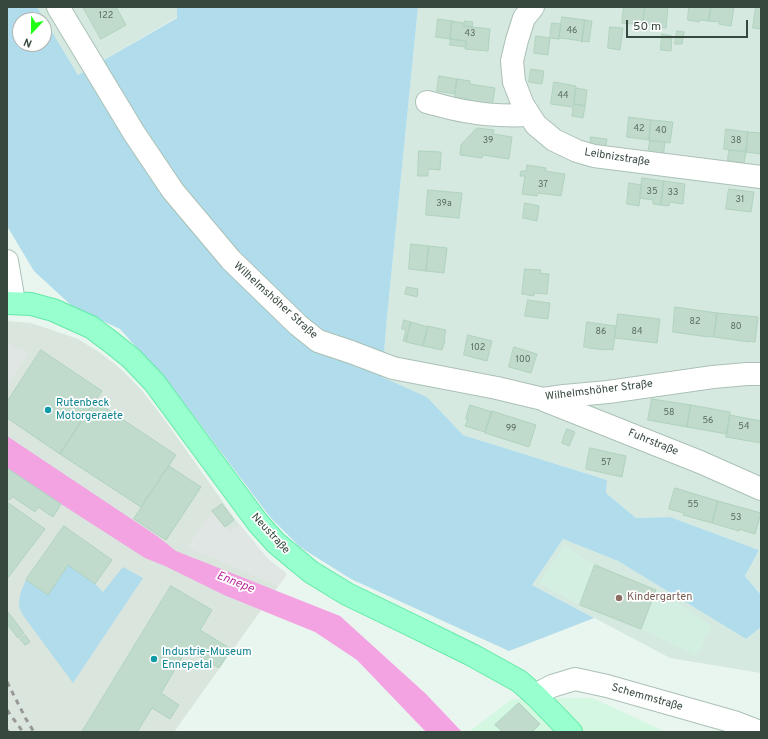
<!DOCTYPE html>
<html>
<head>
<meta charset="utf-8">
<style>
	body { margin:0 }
	#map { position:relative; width:768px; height:739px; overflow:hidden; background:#e9f5ef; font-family:Overpass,sans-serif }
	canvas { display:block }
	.frame { position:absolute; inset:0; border:8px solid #37493e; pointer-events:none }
	.north { position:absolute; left:12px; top:12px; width:40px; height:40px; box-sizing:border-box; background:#fff; border:1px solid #afb6b2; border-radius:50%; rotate:202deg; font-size:11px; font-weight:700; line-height:16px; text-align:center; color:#37493e }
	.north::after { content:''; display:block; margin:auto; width:14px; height:18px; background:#1fff16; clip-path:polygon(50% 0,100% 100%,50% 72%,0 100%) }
	.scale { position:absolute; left:626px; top:20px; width:122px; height:18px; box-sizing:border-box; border:2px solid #37493e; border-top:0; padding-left:5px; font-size:12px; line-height:14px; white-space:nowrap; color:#37493e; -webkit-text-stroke:3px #fff; paint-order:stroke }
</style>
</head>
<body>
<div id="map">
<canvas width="768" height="739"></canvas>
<div class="frame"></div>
<div class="north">N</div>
<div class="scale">50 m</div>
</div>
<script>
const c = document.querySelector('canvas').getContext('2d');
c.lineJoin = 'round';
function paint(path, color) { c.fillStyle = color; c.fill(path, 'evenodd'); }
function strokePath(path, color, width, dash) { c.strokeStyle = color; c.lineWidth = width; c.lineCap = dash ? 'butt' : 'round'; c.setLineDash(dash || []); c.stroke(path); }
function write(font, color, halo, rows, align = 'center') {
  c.font = font + ' Overpass,sans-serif'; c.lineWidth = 3.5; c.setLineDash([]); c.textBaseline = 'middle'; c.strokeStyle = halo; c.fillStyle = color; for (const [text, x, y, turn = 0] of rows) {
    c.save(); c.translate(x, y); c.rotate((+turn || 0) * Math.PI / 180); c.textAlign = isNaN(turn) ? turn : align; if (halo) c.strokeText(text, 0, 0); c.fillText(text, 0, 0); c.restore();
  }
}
const residential = new Path2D(`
	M37,7H177V17L78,75Z
	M418,7H761V595L745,576L759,550L670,517L636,518L606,493L607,480L463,435L427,397L382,377L387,317Z
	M563,539L618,561L746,639L761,627V673L670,658L532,585Z`);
const commercial = new Path2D(`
	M592,698L666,732H469L512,699Z`);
const industrial = new Path2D(`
	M7,321L31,323L49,329L78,339L99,352L115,364L129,377L143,392L164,419L235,519L268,559L287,574L174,732H7Z`);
const education = new Path2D(`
	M564,545L595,565L660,591L712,626L697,656L641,629L580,605L539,583Z`);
const green = new Path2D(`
	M7,7H37L78,75L177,18V7H418L387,317L382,377L427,397L463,435L607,480L606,493L636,518L670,517L759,550L745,576L761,595V627L746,639L618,561L563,539L532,585L594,618L509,651L351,579L300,547L270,517L173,388L120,329L73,307L34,271L7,226ZM20,20H44V44H20Z
	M68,565L95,584L103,592L123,567L143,578L73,683L25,618C24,616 21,612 20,609C17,600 22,588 26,580L48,595Z`);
const parking = new Path2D(`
	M7,343L29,353L7,386Z
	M212,511L229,532L240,525L268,559L287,574L278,586L187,547Z`);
const water = new Path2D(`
	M7,436L157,536L176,551L340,616L426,694L462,732H426L357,660L315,632L224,595L165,566L145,558L61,504L7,468Z`);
const building = new Path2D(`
	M83,7H116L126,25L101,39Z
	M624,7H645L643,23L633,22V24L622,23Z
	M645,7H668L666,28L653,27V25L643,23Z
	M689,7H711L709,21L699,20V22L688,20Z
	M711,7H734L731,26L719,24L720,22L709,21Z
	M756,7H761V29L753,28Z
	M562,17L585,20L582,42H581L582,41L561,38L559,39Z
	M438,19L452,21L450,39L436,37Z
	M585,20L592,21L589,42L582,41Z
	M452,21L464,23V26L490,29L488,51L465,49L466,41L450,39Z
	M465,21L473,22L472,27L464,26Z
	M552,23L561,24L559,39L550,38Z
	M610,27L623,28L620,50L608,48Z
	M677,31L684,32L682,44H675Z
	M662,34L672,36L671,51L661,50Z
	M536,36L550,38L548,55L534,53Z
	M451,39L466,41V47L450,45Z
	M531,69L544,71L542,84L529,82Z
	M439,76L457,79L455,94L437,91Z
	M457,79L470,81V84L495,88L491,111L468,107L470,99L455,97Z
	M554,82L576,86L574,104L585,106L583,118L572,116L573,107L551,104Z
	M576,88L587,90L585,106L574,104Z
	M629,117L651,120L649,140L627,137Z
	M651,120L673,122L670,143L649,140Z
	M477,128L494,130L493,134L512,137L509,159L483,155L482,158L460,155L461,145Z
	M726,129L748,132L746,152L724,149Z
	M748,132L761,133V154L746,152Z
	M591,137L607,139L605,151L590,150Z
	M650,141L665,142L663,157L648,155Z
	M729,150L746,152L744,163L728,161Z
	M419,151L441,152L440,170L428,169V176H418Z
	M527,165L546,168L545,171L565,174L561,196L538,193L537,196L522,194L525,176H520L521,171H526Z
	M642,178L664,181L661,205L653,204V200L640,198Z
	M664,181L685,184L683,204L670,202L669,206L661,205Z
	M629,183L642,185L639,206L627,204Z
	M729,189L754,192L751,212L726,209Z
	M428,190L462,193L459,218L426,215Z
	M525,203L539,206L537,221L523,218Z
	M411,244L429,246L426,271L409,269Z
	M429,246L447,248L444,273L426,271Z
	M525,269L541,270L540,273L549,274L547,294L534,293V296L522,294Z
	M407,287L418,289L417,297L405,294Z
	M528,300L550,303L548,319L525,316Z
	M675,307L717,313L714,337L708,336V337L673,332Z
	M717,313L758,317L755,342L749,341V342L714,337Z
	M618,314L660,319L657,343L615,338Z
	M404,320L411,322L406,341H403L406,330L402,329Z
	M411,322L428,327L423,346L406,342Z
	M587,322L616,326L613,350L607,349V350L588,348V347H584Z
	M428,326L446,330L444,339L445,340L442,350L423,346Z
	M468,335L492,341L487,361L464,355Z
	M514,347L537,354L531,373L509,367Z
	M41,350L102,391L60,454L7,418V402Z
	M652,399L691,405L687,427L648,420Z
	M95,401L176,455L141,507L60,454Z
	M470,405L492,412L485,432L465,426L468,419H466Z
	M691,405L730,412L727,434L687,427Z
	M492,411L536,425L529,447L485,433Z
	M730,415L761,421V443L726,437Z
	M567,429L575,432L569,446L562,443Z
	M590,448L626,456L622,477L586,469Z
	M169,466L201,487L166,540L134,519Z
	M7,468L61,504L53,517L38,507L35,512L13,497L7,501Z
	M675,488L718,501L712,523L683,515L684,513L669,509Z
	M718,501L761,513L755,534L739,529V531L712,523Z
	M7,502L45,529L7,579Z
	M222,504L234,520L225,527L212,511Z
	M64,526L112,560L95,584L68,565L48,595L26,580Z
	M595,565L656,590L641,629L580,605Z
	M171,586L212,610L200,630L231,649L219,668L187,649L161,693L179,705L170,719L152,708L137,732H82Z
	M7,611L24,633L18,638L7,624Z
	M25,635L30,642L25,645L20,639Z
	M519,703L540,724L532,732H503L495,725Z`);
const minor = new Path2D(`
	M58,7L134,133L173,191L231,260L298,325L318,341L351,352L393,368L497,388L543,399L564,396L608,392L713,377L747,374H761
	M533,7L524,18L517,40L512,61L514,82L523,105L536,125L554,140L577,151L594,156L761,177
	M427,102C439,105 451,109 464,111C485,115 508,116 529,115
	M7,261L14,302
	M544,400L700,462L761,489
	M535,695L552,686L575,679L607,686L734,722L760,732`);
const major = new Path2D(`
	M7,303L31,304L53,310L91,327L111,342L131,358L154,382L258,523L276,543L294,558L311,572L347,594L409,624L472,655L519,681L535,695L571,732`);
const rail = new Path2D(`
	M7,682L26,719L34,732
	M7,710L23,732
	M7,730L9,732`);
const markers = [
	[48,410,4,"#0f9aa8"],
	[619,598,4,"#8d6e63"],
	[154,659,4,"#0f9aa8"]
];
const numberNames = [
	["122",106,16],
	["46",572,31],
	["43",470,34],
	["44",563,96],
	["42",639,129],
	["40",661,131],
	["39",488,141],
	["38",736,141],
	["37",543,185],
	["35",652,192],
	["33",673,193],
	["31",740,200],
	["39a",444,204],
	["82",695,322],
	["80",736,327],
	["86",601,332],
	["84",637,332],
	["102",478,348],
	["100",523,360],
	["58",669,413],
	["56",708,421],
	["54",744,427],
	["99",511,429],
	["57",606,463],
	["55",693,505],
	["53",736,518]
];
const streetNames = [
	["Leibnizstraße",617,158,9],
	["Wilhelmshöher Straße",275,301,42],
	["Wilhelmshöher Straße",599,391,-7],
	["Fuhrstraße",653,443,22],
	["Neustraße",270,534,47],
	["Schemmstraße",647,698,16]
];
const cultureNames = [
	["Rutenbeck",56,404],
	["Motorgeraete",56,417],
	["Industrie-Museum",162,653],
	["Ennepetal",162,666]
];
const educationNames = [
	["Kindergarten",627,598]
];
const waterNames = [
	["Ennepe",235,583,22]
];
paint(residential, '#d6e9e0');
paint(commercial, '#d3f7e1');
paint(industrial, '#dae5de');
paint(education, '#d2efe1');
paint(green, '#b0dceb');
paint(parking, '#e0e6e3');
paint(water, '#f4a3e2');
paint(building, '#c0dacb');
strokePath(building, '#b0d3bf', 1);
strokePath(minor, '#abc1b5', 24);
strokePath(major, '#62eaa7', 24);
strokePath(minor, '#fff', 22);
strokePath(major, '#98ffce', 22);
strokePath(rail, '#989898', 3, [5, 5]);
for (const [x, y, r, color] of markers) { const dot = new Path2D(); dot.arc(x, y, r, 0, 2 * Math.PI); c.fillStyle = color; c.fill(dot); strokePath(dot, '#fff', 1.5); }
write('9px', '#596d61', null, numberNames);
write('11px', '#37493e', '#fff', streetNames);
write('11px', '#0d838f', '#fff', cultureNames, 'left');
write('11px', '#785e54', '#fff', educationNames, 'left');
write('italic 12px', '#bb299a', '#fff', waterNames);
</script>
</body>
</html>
